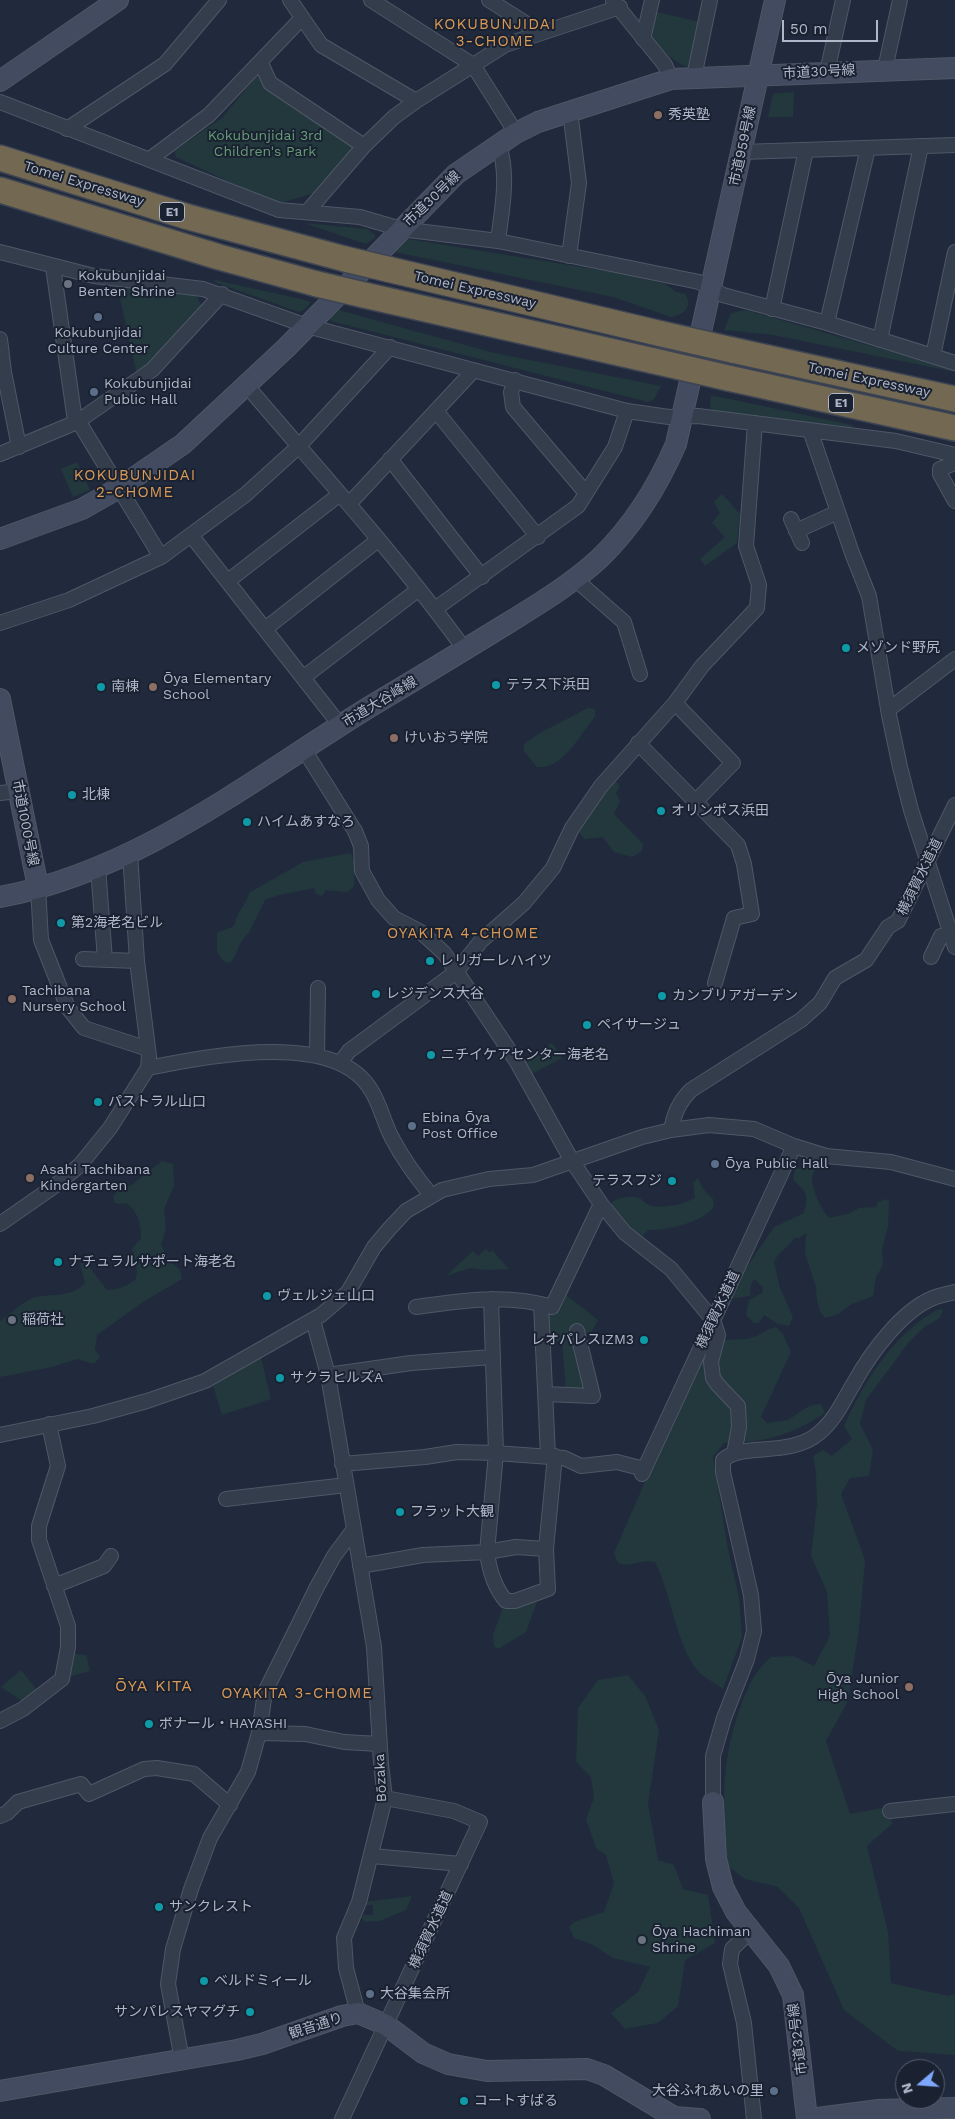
<!DOCTYPE html>
<html>
<head>
<meta charset="utf-8">
<style>
	body { margin:0 }
	#map { position:relative; width:955px; height:2119px; overflow:hidden; background:#202a3c; font-family:"Work Sans",sans-serif }
	canvas { display:block }
	.north { position:absolute; left:895px; top:2059px; width:50px; height:50px; box-sizing:border-box; background:#1a2231; border:1px solid #565e6d; border-radius:50%; rotate:252deg; font-size:14px; font-weight:700; line-height:20px; text-align:center; color:#afb7c8 }
	.north::after { content:''; display:block; margin:auto; width:18px; height:22px; background:#7ea7ff; clip-path:polygon(50% 0,100% 100%,50% 72%,0 100%) }
	.scale { position:absolute; left:782px; top:20px; width:96px; height:22px; box-sizing:border-box; border:2px solid #afb7c8; border-top:0; padding-left:6px; font-size:15px; line-height:18px; white-space:nowrap; color:#afb7c8; -webkit-text-stroke:4px #1a2231; paint-order:stroke }
</style>
</head>
<body>
<div id="map">
<canvas width="955" height="2119"></canvas>
<div class="north">N</div>
<div class="scale">50 m</div>
</div>
<script>
const c = document.querySelector('canvas').getContext('2d');
c.lineJoin = 'round';
function paint(path, color) { c.fillStyle = color; c.fill(path, 'evenodd'); }
function strokePath(path, color, width, dash) { c.strokeStyle = color; c.lineWidth = width; c.lineCap = dash ? 'butt' : 'round'; c.setLineDash(dash || []); c.stroke(path); }
function write(font, color, halo, rows, align = 'center') {
  c.font = font + ' "Work Sans","Noto Sans JP",sans-serif'; c.lineWidth = 4; c.setLineDash([]); c.textBaseline = 'middle'; c.strokeStyle = halo; c.fillStyle = color; for (const [text, x, y, turn = 0] of rows) {
    c.save(); c.translate(x, y); c.rotate((+turn || 0) * Math.PI / 180); c.textAlign = isNaN(turn) ? turn : align; if (halo) c.strokeText(text, 0, 0); c.fillText(text, 0, 0); c.restore();
  }
}
const green = new Path2D(`
	M657,12L700,22L690,67C680,67 658,48 653,39C650,31 655,19 657,12Z
	M256,77L263,78L352,146V152L318,192L276,204L176,157L174,151L222,118Z
	M794,92L793,117H768L773,94Z
	M304,223L367,229L375,235V238L366,244Z
	M408,239L618,273L665,284L676,292L685,294C694,307 683,315 671,317L613,297L395,252Z
	M215,280L301,299L311,302L305,309L299,312L214,282Z
	M117,284L196,295L203,309L137,375Z
	M335,309L494,353L661,386L654,399L648,402L331,321L329,316Z
	M746,310L955,370V372L773,335L724,330L731,313Z
	M711,396L725,398L852,425L851,430L713,411L710,407Z
	M77,462L90,490L73,497L61,469Z
	M722,494L740,514L737,543L705,566L700,559L725,537L712,523L720,513L714,502Z
	M588,708L595,709V717C581,733 563,770 537,767L524,751V744L538,734Z
	M613,779L620,786L616,793L620,801L614,814L643,844L642,851L632,857L614,852L603,837L584,839L579,832L582,821L594,808Z
	M351,853L354,861V887L347,892L326,890L322,896L316,894L314,888L279,895L265,900L248,934C239,940 238,954 230,963L224,962L217,952V933L234,926C237,911 247,903 249,893L303,862Z
	M552,1043L562,1058L528,1076L521,1065Z
	M162,1161L173,1164L174,1186L164,1209L166,1228L161,1245L169,1260L180,1270L182,1279L143,1302L97,1335L95,1349L100,1357L94,1364L77,1359L52,1367L0,1377V1321C10,1314 22,1302 33,1298C50,1293 73,1298 85,1283L80,1263L87,1264L107,1290C119,1290 126,1286 136,1279L137,1271L132,1249L141,1238C142,1227 137,1209 127,1204C123,1203 119,1204 115,1203L113,1197L117,1191L132,1185Z
	M811,1163L815,1165C817,1171 811,1174 812,1180C814,1193 820,1208 829,1218L848,1214L859,1208L876,1207L878,1202L886,1199L889,1201L888,1227L882,1249L883,1265L876,1277L873,1296L850,1305L839,1314L825,1318L821,1313L817,1301L816,1287L805,1253L806,1233L799,1238H794C789,1248 780,1249 774,1262L780,1288L793,1317L789,1326L776,1323L764,1315L759,1323H754L746,1315L749,1300L762,1293L763,1287L754,1279L751,1284L750,1296L731,1299L728,1295L774,1227L804,1213C809,1191 806,1194 793,1179L795,1169L803,1168Z
	M698,1178L703,1189L713,1199L714,1206C705,1222 665,1231 648,1230L642,1236L626,1225L610,1209L612,1202C618,1198 631,1195 639,1198C642,1199 645,1203 649,1205C664,1209 681,1205 695,1198L693,1183Z
	M486,1249L490,1253L492,1250L509,1269L486,1270L470,1268L446,1276L473,1251L478,1256Z
	M566,1295L598,1320L592,1331L581,1336L585,1391L566,1390L562,1341L547,1342L546,1317L562,1305Z
	M939,1309L943,1310L940,1318L923,1328L909,1342L866,1400L860,1424L873,1450L869,1476L850,1478L841,1494L865,1560L859,1629L848,1701L826,1741L850,1814L882,1808L893,1823L867,1846L888,1932L891,1983L948,1996L955,1994V2055L898,2051L844,2010L799,1908L778,1887L745,1879L728,1866C723,1809 720,1766 739,1711C747,1689 753,1673 771,1657L793,1656L814,1666L830,1636L827,1592L811,1556L817,1503L816,1473L813,1456L823,1450L832,1456L852,1439L844,1426C864,1381 895,1332 939,1309Z
	M776,1327L783,1334L791,1352L761,1417L767,1423L788,1420L809,1406L821,1404L825,1413C792,1435 764,1443 724,1443L713,1457L728,1549L739,1597L742,1637L723,1689C716,1683 704,1678 698,1671C676,1646 671,1592 655,1562C638,1559 633,1568 618,1563L614,1553L707,1339C722,1339 736,1341 751,1338C760,1336 766,1329 776,1327Z
	M261,1358L271,1399L222,1415L213,1386Z
	M538,1599L526,1632L498,1649L494,1646L493,1635L504,1604Z
	M74,1654L86,1655L90,1671L68,1677L70,1657Z
	M21,1670L37,1690L22,1701L1,1687Z
	M628,1675L645,1696L659,1730L648,1804L658,1860L674,1865L683,1889L708,1895L715,1943L685,1960L678,2006L658,2023L625,2029L611,2013L638,1992L650,1967L613,1958L593,1945L574,1938L569,1927L574,1922L604,1912L614,1883L606,1855L596,1848L586,1819L594,1798L591,1777L576,1762L578,1708L598,1680Z
	M412,1896L406,1910L380,1921L364,1922L362,1918L363,1915H373V1905H365V1902Z`);
const street = new Path2D(`
	M290,0L321,45L416,101
	M371,0L473,65L516,133
	M489,0L541,33
	M613,1L665,65L671,79
	M643,39L652,0
	M261,63L270,83L364,146
	M885,69L900,0
	M827,72L843,0
	M694,77L710,0
	M0,102L279,210L360,217L401,229L498,241L699,282L723,295L827,323L955,363
	M67,129L165,64L219,0
	M741,152L955,145
	M150,159L209,115L302,18
	M307,212L364,146L394,117L416,101L505,45L620,7
	M498,241C502,209 509,176 499,145
	M0,252L94,276L203,289L307,326L627,411L669,417L698,416L896,441L955,455
	M569,256L579,183L570,111
	M53,267L74,414L161,557
	M772,309L806,150
	M827,323L868,148
	M0,339L4,372L19,447
	M880,340L921,146
	M933,356L955,252
	M515,380L511,392L513,407L586,493
	M247,386C321,473 398,557 465,650
	M436,411L538,537
	M810,430L852,553L869,596L889,715L900,767L911,810L955,947
	M0,454L77,422L152,370L222,294
	M390,459L482,577
	M955,463L940,469V474L955,501
	M349,504L473,371
	M791,519L802,543
	M796,531L838,512
	M191,535L340,725
	M575,579L624,622L640,674
	M228,581L340,494
	M435,609L578,506L615,447L627,411
	M0,623L69,600L161,557L245,495L298,447L390,347
	M265,629L378,540
	M304,677L419,589
	M675,703L733,763L695,802
	M888,710L955,659
	M638,743L738,845L744,864L752,914L734,918L715,983
	M303,748L355,831L361,846L362,871L378,900L394,918L421,932L444,953L517,1062L572,1161L601,1204L625,1233L671,1269L713,1320L718,1335L711,1362L713,1378L718,1385L738,1406L739,1427L734,1454
	M0,793L19,791
	M98,867L105,960
	M38,887L41,940L68,1008L84,1028L148,1049
	M931,957L941,936L955,932
	M83,959L137,961
	M317,1055L318,988
	M341,1062L349,1051L456,972L481,941L524,903L553,868L572,828L601,786L675,703L702,666L757,608L759,585L746,546L755,423
	M148,1068C205,1057 335,1029 371,1090C380,1104 384,1123 392,1138C403,1159 416,1177 431,1195
	M671,1130C674,1114 679,1102 691,1090L801,1020L820,1003L835,978L866,960L888,927L898,921L955,805
	M0,1224L56,1185L80,1165L110,1128L148,1068L149,1056L137,961L130,853
	M491,1299L496,1453L487,1552C489,1569 495,1588 506,1601H515L548,1589L546,1549L555,1456
	M541,1304L548,1456
	M416,1307C462,1301 506,1293 552,1307L601,1204
	M313,1320L328,1375L374,1647L381,1764L385,1798L359,1902L344,1938L346,1968L358,2013
	M328,1375L411,1363L492,1357
	M545,1394L593,1396L577,1331
	M0,1435L93,1416L147,1401L205,1381L321,1315L348,1292L374,1247L390,1228L406,1211L442,1190L489,1179L533,1175L642,1137L671,1130L709,1125L754,1129L794,1146L826,1156L891,1162L955,1179
	M342,1464L425,1457L457,1452L496,1453L564,1458L581,1466L617,1462L644,1469
	M642,1474L794,1146
	M226,1499L346,1485
	M360,1566L423,1555L487,1552L516,1547L546,1549
	M54,1586L104,1566L111,1556
	M0,1721L23,1709L62,1679L68,1647V1626L39,1540V1526L58,1466L49,1424
	M259,1733L305,1734L344,1742L379,1744
	M713,1802V1756L724,1718L747,1659L754,1631L751,1595L723,1472V1460C741,1442 790,1458 819,1433C835,1420 843,1401 854,1383C870,1354 901,1311 933,1298C940,1295 948,1294 955,1292
	M890,1811L955,1804
	M0,1816L7,1813L18,1802L81,1784L89,1794L144,1769L157,1768L194,1774L230,1805
	M372,1856L461,1864
	M750,1931L732,1949L730,1964L744,2023L754,2119
	M182,2060L168,1984L173,1949L191,1889L210,1838L248,1772L259,1733L265,1692L317,1587L334,1556L354,1529
	M342,2119L480,1822L454,1811L385,1798`);
const secondary = new Path2D(`
	M0,81L118,0
	M0,539L82,509L119,488L183,444L286,348L456,174L516,133L538,122L671,79L955,68
	M0,699L38,887
	M0,897C142,870 256,776 376,703C420,677 464,650 508,623C540,603 572,584 600,558C634,525 657,488 676,444L775,0
	M713,1802L716,1859L723,1887L736,1912L779,1966L793,1995L807,2119
	M0,2091L237,2050L262,2044L342,2016L358,2013L386,2025L423,2053L448,2064L487,2071L587,2069L604,2075L674,2117L700,2119
	M810,2119L879,2110L955,2108`);
const highway = new Path2D(`
	M0,158L188,217L345,259
	M0,190L219,257L317,284
	M387,269L662,334
	M364,295L654,361
	M732,350L955,399
	M728,378L955,428`);
const highwayBridge = new Path2D(`
	M345,259L387,269
	M317,284L364,295
	M662,334L732,350
	M654,361L728,378`);
const markers = [
	[658,115,5,"#8d6e63"],
	[68,284,5,"#6b7280"],
	[98,317,5,"#5c6f8a"],
	[94,392,5,"#5c6f8a"],
	[846,648,5,"#0f9aa8"],
	[496,685,5,"#0f9aa8"],
	[101,687,5,"#0f9aa8"],
	[153,687,5,"#8d6e63"],
	[394,738,5,"#8d6e63"],
	[72,795,5,"#0f9aa8"],
	[661,811,5,"#0f9aa8"],
	[247,822,5,"#0f9aa8"],
	[61,923,5,"#0f9aa8"],
	[430,961,5,"#0f9aa8"],
	[376,994,5,"#0f9aa8"],
	[662,996,5,"#0f9aa8"],
	[12,999,5,"#8d6e63"],
	[587,1025,5,"#0f9aa8"],
	[431,1055,5,"#0f9aa8"],
	[98,1102,5,"#0f9aa8"],
	[412,1126,5,"#5c6f8a"],
	[715,1164,5,"#5c6f8a"],
	[30,1178,5,"#8d6e63"],
	[672,1181,5,"#0f9aa8"],
	[58,1262,5,"#0f9aa8"],
	[267,1296,5,"#0f9aa8"],
	[12,1320,5,"#6b7280"],
	[644,1340,5,"#0f9aa8"],
	[280,1378,5,"#0f9aa8"],
	[400,1512,5,"#0f9aa8"],
	[909,1687,5,"#8d6e63"],
	[149,1724,5,"#0f9aa8"],
	[159,1907,5,"#0f9aa8"],
	[642,1940,5,"#6b7280"],
	[204,1981,5,"#0f9aa8"],
	[370,1994,5,"#5c6f8a"],
	[250,2012,5,"#0f9aa8"],
	[774,2091,5,"#5c6f8a"],
	[464,2101,5,"#0f9aa8"]
];
const shields = [
	[172,212,25],
	[841,403,25]
];
const shieldNames = [
	["E1",172,212],
	["E1",841,403]
];
const streetNames = [
	["市道30号線",819,72,-3],
	["市道959号線",743,146,-78],
	["Tomei Expressway",84,184,17],
	["市道30号線",432,199,-44],
	["Tomei Expressway",475,290,13],
	["Tomei Expressway",869,380,12],
	["市道大谷峰線",380,702,-31],
	["市道1000号線",25,823,79],
	["横須賀水道道",920,877,-64],
	["横須賀水道道",718,1310,-65],
	["Bōzaka",381,1778,-93],
	["横須賀水道道",431,1930,-65],
	["観音通り",316,2026,-18],
	["市道32号線",798,2039,-97]
];
const poiNames = [
	["秀英塾",668,115],
	["Kokubunjidai",78,276],
	["Benten Shrine",78,292],
	["Kokubunjidai",98,333,"center"],
	["Culture Center",98,349,"center"],
	["Kokubunjidai",104,384],
	["Public Hall",104,400],
	["メゾンド野尻",856,648],
	["Ōya Elementary",163,679],
	["School",163,695],
	["テラス下浜田",506,685],
	["南棟",111,687],
	["けいおう学院",404,738],
	["北棟",82,795],
	["オリンポス浜田",671,811],
	["ハイムあすなろ",257,822],
	["第2海老名ビル",71,923],
	["レリガーレハイツ",440,961],
	["Tachibana",22,991],
	["Nursery School",22,1007],
	["レジデンス大谷",386,994],
	["カンブリアガーデン",672,996],
	["ペイサージュ",597,1025],
	["ニチイケアセンター海老名",441,1055],
	["パストラル山口",108,1102],
	["Ebina Ōya",422,1118],
	["Post Office",422,1134],
	["Ōya Public Hall",725,1164],
	["Asahi Tachibana",40,1170],
	["Kindergarten",40,1186],
	["テラスフジ",662,1181,"right"],
	["ナチュラルサポート海老名",68,1262],
	["ヴェルジェ山口",277,1296],
	["稲荷社",22,1320],
	["レオパレスIZM3",634,1340,"right"],
	["サクラヒルズA",290,1378],
	["フラット大観",410,1512],
	["Ōya Junior",899,1679,"right"],
	["High School",899,1695,"right"],
	["ボナール・HAYASHI",159,1724],
	["サンクレスト",169,1907],
	["Ōya Hachiman",652,1932],
	["Shrine",652,1948],
	["ベルドミィール",214,1981],
	["大谷集会所",380,1994],
	["サンパレスヤマグチ",240,2012,"right"],
	["大谷ふれあいの里",764,2091,"right"],
	["コートすばる",474,2101]
];
const parkNames = [
	["Kokubunjidai 3rd",265,136],
	["Children's Park",265,152]
];
const neighbourhoodNames = [
	["KOKUBUNJIDAI",495,25],
	["3-CHOME",495,42],
	["KOKUBUNJIDAI",135,476],
	["2-CHOME",135,493],
	["OYAKITA 4-CHOME",463,934],
	["OYAKITA 3-CHOME",297,1694]
];
const quarterNames = [
	["ŌYA KITA",154,1686]
];
paint(green, '#22383d');
strokePath(street, '#4f5767', 16);
strokePath(secondary, '#4f5767', 22);
strokePath(highway, '#3c4454', 28);
strokePath(street, '#343d4c', 14);
strokePath(secondary, '#424b5f', 20);
strokePath(highway, '#736851', 25);
strokePath(highwayBridge, '#3c4454', 28, []);
strokePath(highwayBridge, '#736851', 25);
for (const [x, y, r, color] of markers) { const dot = new Path2D(); dot.arc(x, y, r, 0, 2 * Math.PI); c.fillStyle = color; c.fill(dot); strokePath(dot, '#1a2231', 2); }
for (const [x, y, w] of shields) { const box = new Path2D(); box.roundRect(x - w / 2, y - 9.5, w, 19, 4); c.fillStyle = '#1a2231'; c.fill(box); strokePath(box, '#afb7c8', 1); }
write('bold 12px', '#afb7c8', null, shieldNames);
write('14px', '#afb7c8', '#1a2231', streetNames);
write('14px', '#afb7c8', '#1a2231', poiNames, 'left');
write('14px', '#659b75', '#1a2231', parkNames);
c.letterSpacing = '1px';
write('15px', '#db9a57', '#1a2231', neighbourhoodNames);
c.letterSpacing = '0px';
c.letterSpacing = '1px';
write('16px', '#db9a57', '#1a2231', quarterNames);
c.letterSpacing = '0px';
</script>
</body>
</html>
